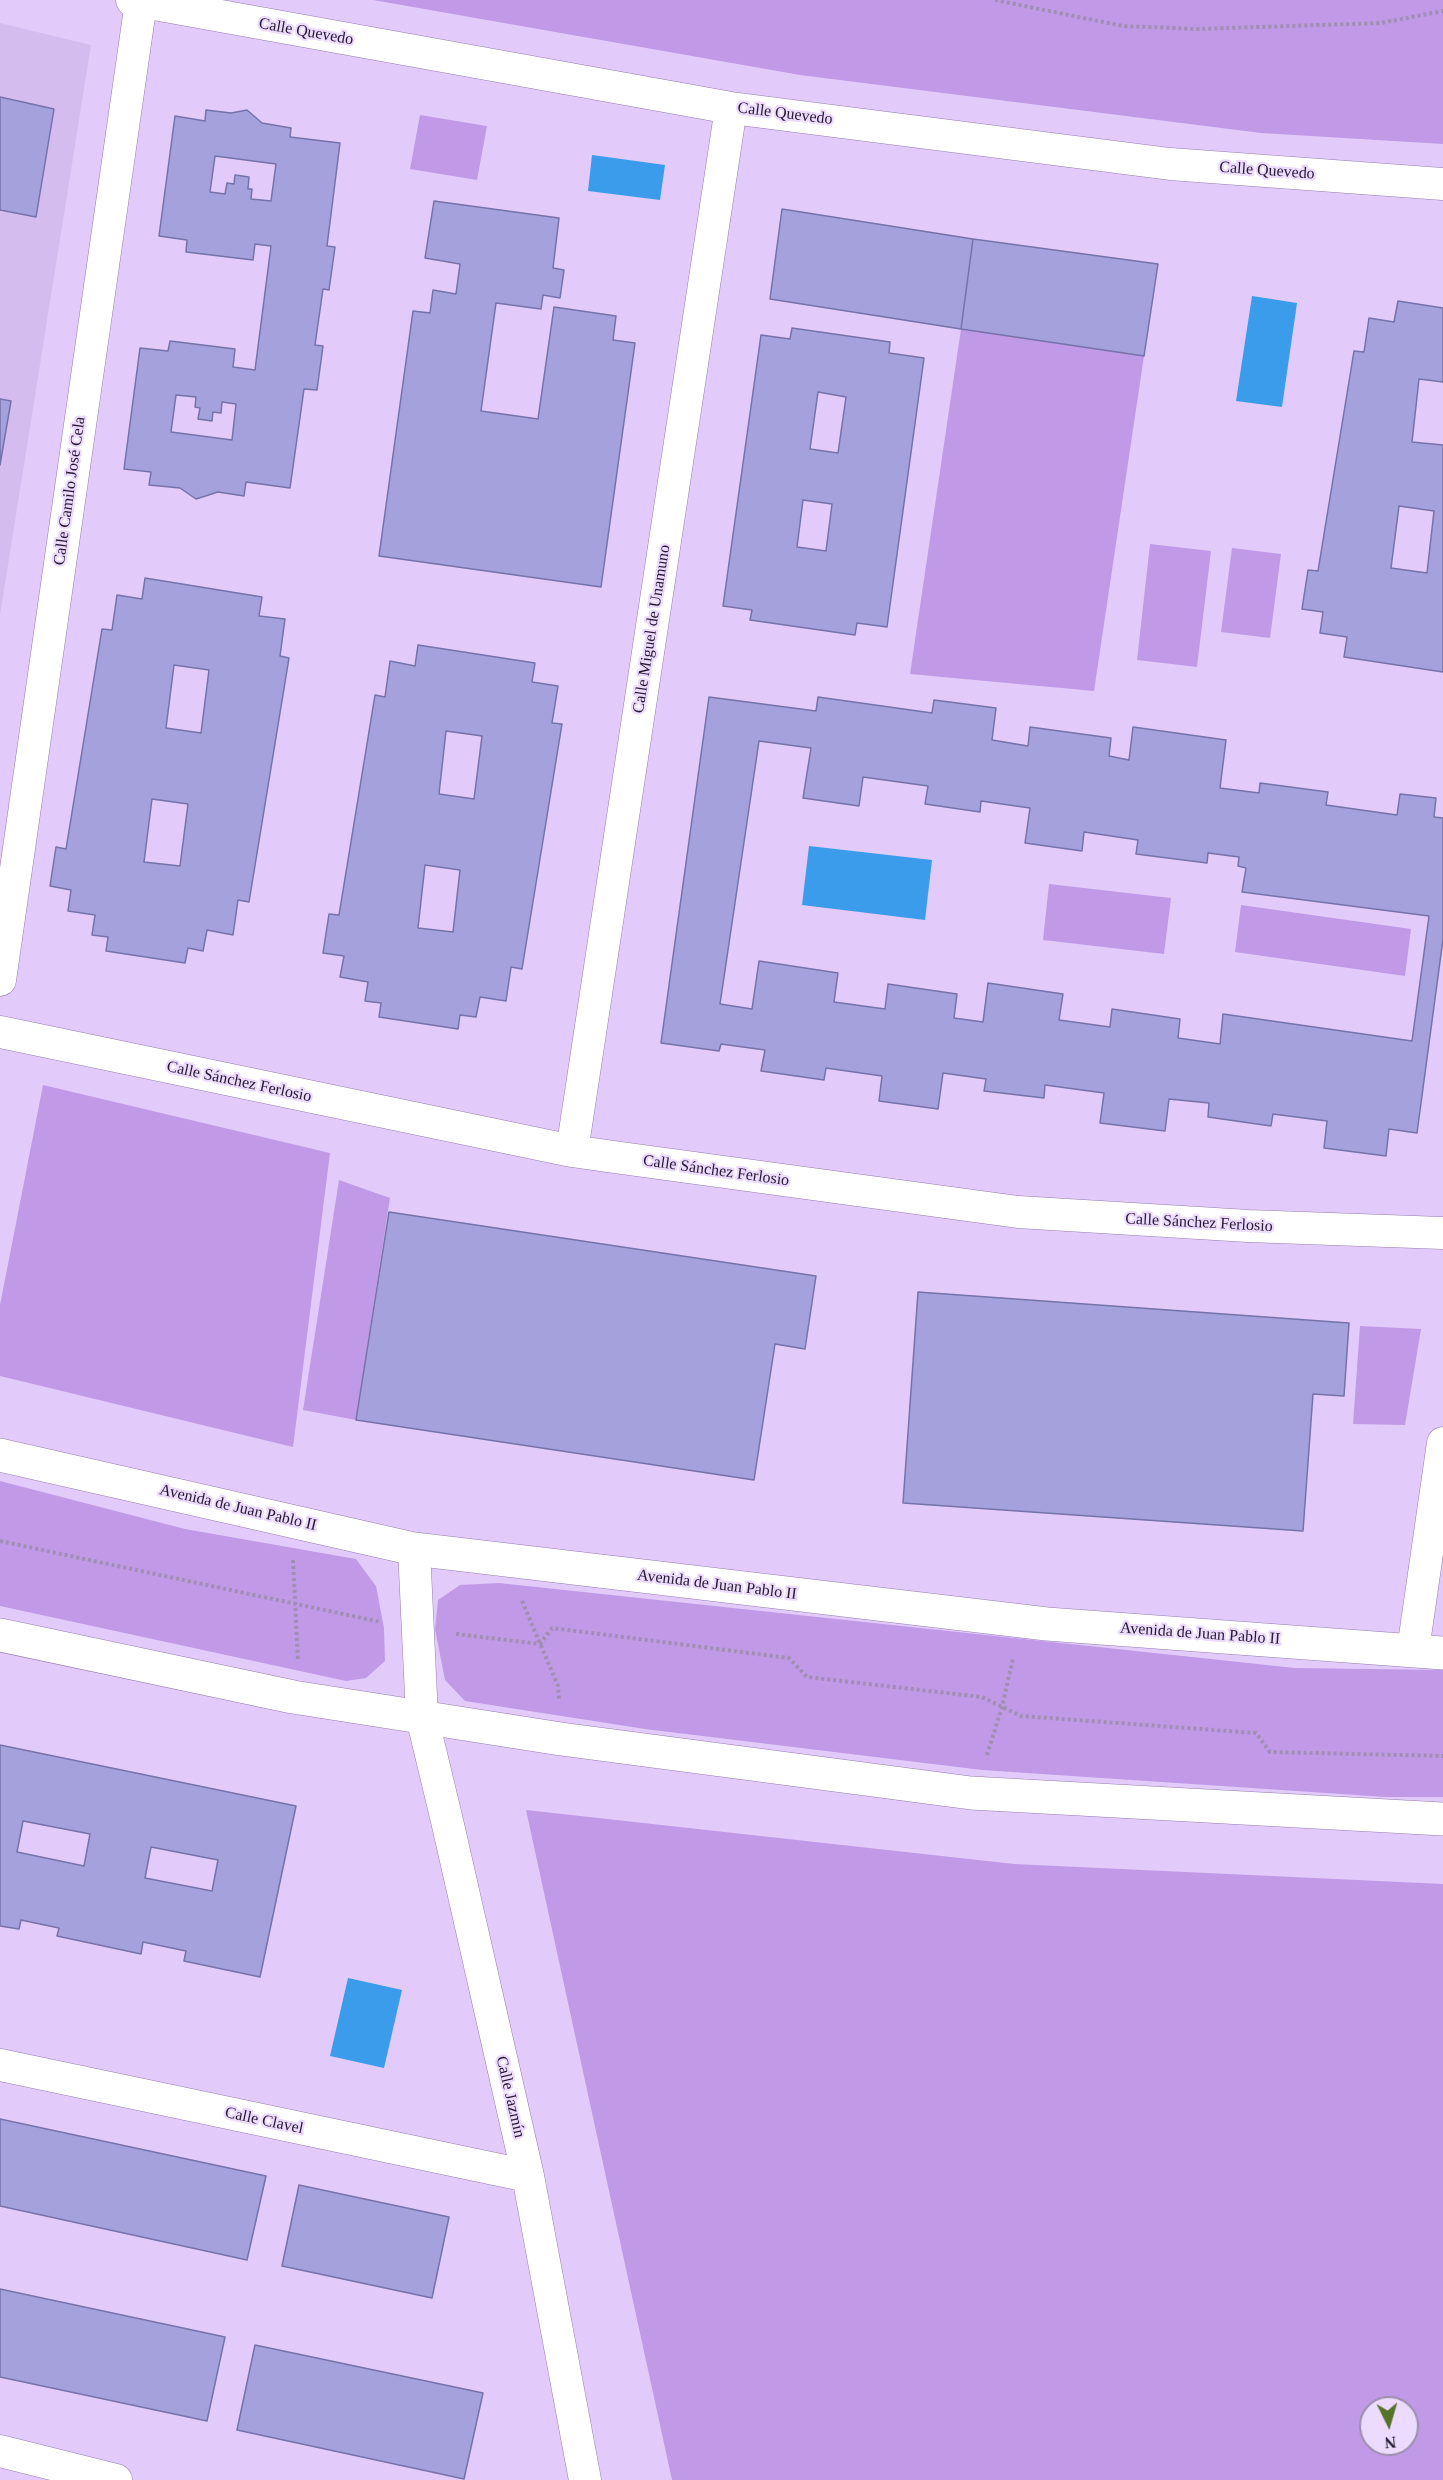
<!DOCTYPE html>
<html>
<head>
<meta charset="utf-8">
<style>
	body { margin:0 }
	#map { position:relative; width:1443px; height:2480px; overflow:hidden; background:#e2cbfa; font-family:Georgia,serif }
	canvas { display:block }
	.north { position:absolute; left:1359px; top:2396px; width:60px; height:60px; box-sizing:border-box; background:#ecdbfe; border:2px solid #9c8eac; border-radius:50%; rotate:175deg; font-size:16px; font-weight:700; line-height:24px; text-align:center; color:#251a30 }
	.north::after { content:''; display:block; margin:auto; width:21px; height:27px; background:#577327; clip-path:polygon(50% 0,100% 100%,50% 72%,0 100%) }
</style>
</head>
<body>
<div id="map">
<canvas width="1443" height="2480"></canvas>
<div class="north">N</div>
</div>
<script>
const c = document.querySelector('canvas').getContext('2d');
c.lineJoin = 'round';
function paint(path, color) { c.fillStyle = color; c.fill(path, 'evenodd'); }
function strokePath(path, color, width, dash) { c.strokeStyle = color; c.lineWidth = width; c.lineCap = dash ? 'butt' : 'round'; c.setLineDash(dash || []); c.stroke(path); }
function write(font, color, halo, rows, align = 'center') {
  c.font = font + ' Georgia,serif'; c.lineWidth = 4.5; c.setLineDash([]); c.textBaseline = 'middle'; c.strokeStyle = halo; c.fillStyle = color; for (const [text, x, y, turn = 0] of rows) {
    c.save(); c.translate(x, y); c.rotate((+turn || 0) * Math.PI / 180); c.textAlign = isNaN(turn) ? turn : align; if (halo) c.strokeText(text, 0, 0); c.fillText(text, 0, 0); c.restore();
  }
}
const built = new Path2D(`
	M0,23L91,45L0,615Z`);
const green = new Path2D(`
	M373,0H1443V144L1261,133L800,75Z
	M420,115L487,126L477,180L410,169Z
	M961,329L1144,356L1094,691L910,674Z
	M1150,544L1211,551L1197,667L1137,660Z
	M1232,548L1281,554L1270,638L1221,632Z
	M1049,884L1171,898L1164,954L1043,940Z
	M1241,905L1411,929L1405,976L1235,952Z
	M43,1085L330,1153L293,1447L0,1376V1305Z
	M339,1180L390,1198L356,1420L303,1410Z
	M1360,1326L1421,1329L1405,1425L1353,1424Z
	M0,1481L185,1529L356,1559L376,1586L384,1628L385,1661L366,1678L346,1681L0,1606Z
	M499,1583L1295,1668L1443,1670V1797H1386L982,1770L645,1729L465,1701L445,1680L435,1629L438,1600L460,1585Z
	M526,1810L1014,1864L1443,1884V2480H672ZM1371,2408H1407V2444H1371Z`);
const water = new Path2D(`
	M592,155L665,165L660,200L588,191Z
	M1252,296L1297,303L1282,407L1236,401Z
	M809,846L932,860L925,920L802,905Z
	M348,1978L402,1990L384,2068L330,2056Z`);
const building = new Path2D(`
	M0,97L54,109L36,217L0,210Z
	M206,110L231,113L247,110L262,123L291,128L290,137L340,143L327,246L335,247L329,290L323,289L315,345L323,346L317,390L304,389L290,488L246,482L244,496L218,492L196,499L180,488L149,485L151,472L124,469L140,348L168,351L170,341L235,349L233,367L255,370L271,246L255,244L253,260L186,252L187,240L159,236L175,116L205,121ZM215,156L276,164L271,201L251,199L252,189H248L249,177L235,175L234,184L227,183L225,194L210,192ZM176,395L196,397L195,407L200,408L198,419L212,421L213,412L221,413L222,402L236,404L232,440L171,432Z
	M434,201L559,218L553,268L564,270L560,298L543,295L541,309L496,303L481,411L538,419L554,307L616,316L613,340L635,343L601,587L379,556L413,311L430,313L433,290L456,294L460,264L425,258Z
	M782,209L973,239L961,329L770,299Z
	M973,239L1158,264L1144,356L961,329Z
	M1398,301L1443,308V382L1419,379L1412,442L1443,445V672L1344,657L1347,637L1320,633L1323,612L1302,609L1308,570L1318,571L1354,351L1364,352L1369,318L1394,322ZM1399,506L1434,511L1427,573L1391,568Z
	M792,328L890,342L889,353L924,358L887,627L857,623L855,635L750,620L752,610L723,606L761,335L790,339ZM818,392L846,397L838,453L810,449ZM803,500L832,504L826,551L797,547Z
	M0,399L11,401L0,465Z
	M145,578L262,597L259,616L285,619L280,656L289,658L249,902L238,900L233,935L207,930L203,951L188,948L185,963L106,951L108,937L92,935L95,915L68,911L71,890L50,886L56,847L66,849L102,629L112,630L117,595L142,599ZM174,665L209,670L201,733L166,728ZM152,799L188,804L180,866L144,862Z
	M418,645L535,663L532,682L558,686L552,723L562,724L522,969L511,967L506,1001L480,997L476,1017L460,1015L458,1029L379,1017L381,1003L365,1001L368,982L340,977L344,956L323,953L329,914L339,915L375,695L385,697L390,661L415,666ZM446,731L482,736L474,799L439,794ZM425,865L460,870L453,932L418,928Z
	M709,697L816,711L818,697L932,713L934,700L996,708L992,740L1028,746L1030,727L1111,738L1109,756L1129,760L1133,727L1226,740L1220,788L1259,793L1260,783L1328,792L1326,805L1397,815L1400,794L1436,798L1434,817L1443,818V939L1417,1133L1389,1129L1386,1156L1324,1148L1327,1121L1273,1114L1271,1126L1208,1117L1209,1103L1169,1099L1165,1131L1100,1123L1104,1093L1045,1085L1044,1098L984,1091L986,1079L943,1073L938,1109L879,1101L882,1076L826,1068L824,1080L761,1071L765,1050L721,1044L719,1051L661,1043ZM759,741L811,748L803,798L859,806L863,777L928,786L925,804L980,812L981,801L1030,808L1025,843L1082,851L1084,832L1138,840L1136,854L1207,863L1208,853L1239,857L1238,866L1246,868L1242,892L1429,916L1412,1041L1223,1014L1220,1044L1178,1038L1180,1019L1112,1009L1110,1027L1059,1020L1063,994L988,983L983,1022L954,1018L957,994L888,984L885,1009L834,1002L838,973L759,961L752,1009L720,1004Z
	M389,1212L816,1276L805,1349L775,1344L754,1480L356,1420Z
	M918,1292L1349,1323L1344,1396L1313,1394L1303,1531L903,1503Z
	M0,1745L296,1806L260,1977L184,1961L186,1951L143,1942L141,1954L57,1936L59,1928L21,1920L19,1929L0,1926ZM23,1821L90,1834L84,1866L17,1852ZM151,1847L218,1860L212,1891L145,1878Z
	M0,2119L266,2176L247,2260L0,2206Z
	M299,2185L449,2217L432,2298L282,2266Z
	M0,2289L225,2337L207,2421L0,2377Z
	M255,2345L483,2393L464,2479L237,2430Z`);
const path = new Path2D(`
	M995,0L1123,26L1198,29L1381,23L1443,11
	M0,1541L381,1622
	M293,1560L298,1661
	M522,1601L558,1686L559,1700
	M456,1634L540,1644L552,1628L789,1658L807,1677L982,1697L1021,1716L1256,1733L1270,1752L1443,1756
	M987,1755L1002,1707L1013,1658`);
const street = new Path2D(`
	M132,0L731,108L1170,164L1443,184
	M0,980L141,2
	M0,1032L572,1151L614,1157L1018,1212L1248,1226L1443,1233
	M572,1151L731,108
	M414,1549L422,1717L448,1825L528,2176L585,2480
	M1413,1650L1443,1443
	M0,2065L528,2176
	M0,2451L116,2480`);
const secondary = new Path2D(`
	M0,1455L414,1549L1047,1624L1443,1653
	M0,1635L293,1697L561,1739L971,1793L1443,1819`);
const streetNames = [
	["Calle Quevedo",306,32,10],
	["Calle Quevedo",785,114,7],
	["Calle Quevedo",1267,171,4],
	["Calle Camilo José Cela",70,491,-82],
	["Calle Miguel de Unamuno",652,629,-81],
	["Calle Sánchez Ferlosio",239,1082,12],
	["Calle Sánchez Ferlosio",716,1171,8],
	["Calle Sánchez Ferlosio",1199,1223,3],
	["Avenida de Juan Pablo II",238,1508,13],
	["Avenida de Juan Pablo II",717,1585,7],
	["Avenida de Juan Pablo II",1200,1634,4],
	["Calle Jazmín",510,2097,77],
	["Calle Clavel",264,2121,12]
];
paint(built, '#d5bcee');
paint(green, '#c19ae7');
paint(water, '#3a9ceb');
paint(building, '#a4a1dc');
strokePath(building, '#7672aa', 1.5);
strokePath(street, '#957bb0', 33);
strokePath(secondary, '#957bb0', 34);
strokePath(path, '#a18eb4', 4, [3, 3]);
strokePath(street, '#fff', 32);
strokePath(secondary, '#fff', 33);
write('16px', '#251a30', '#ecdbfe', streetNames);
</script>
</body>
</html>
